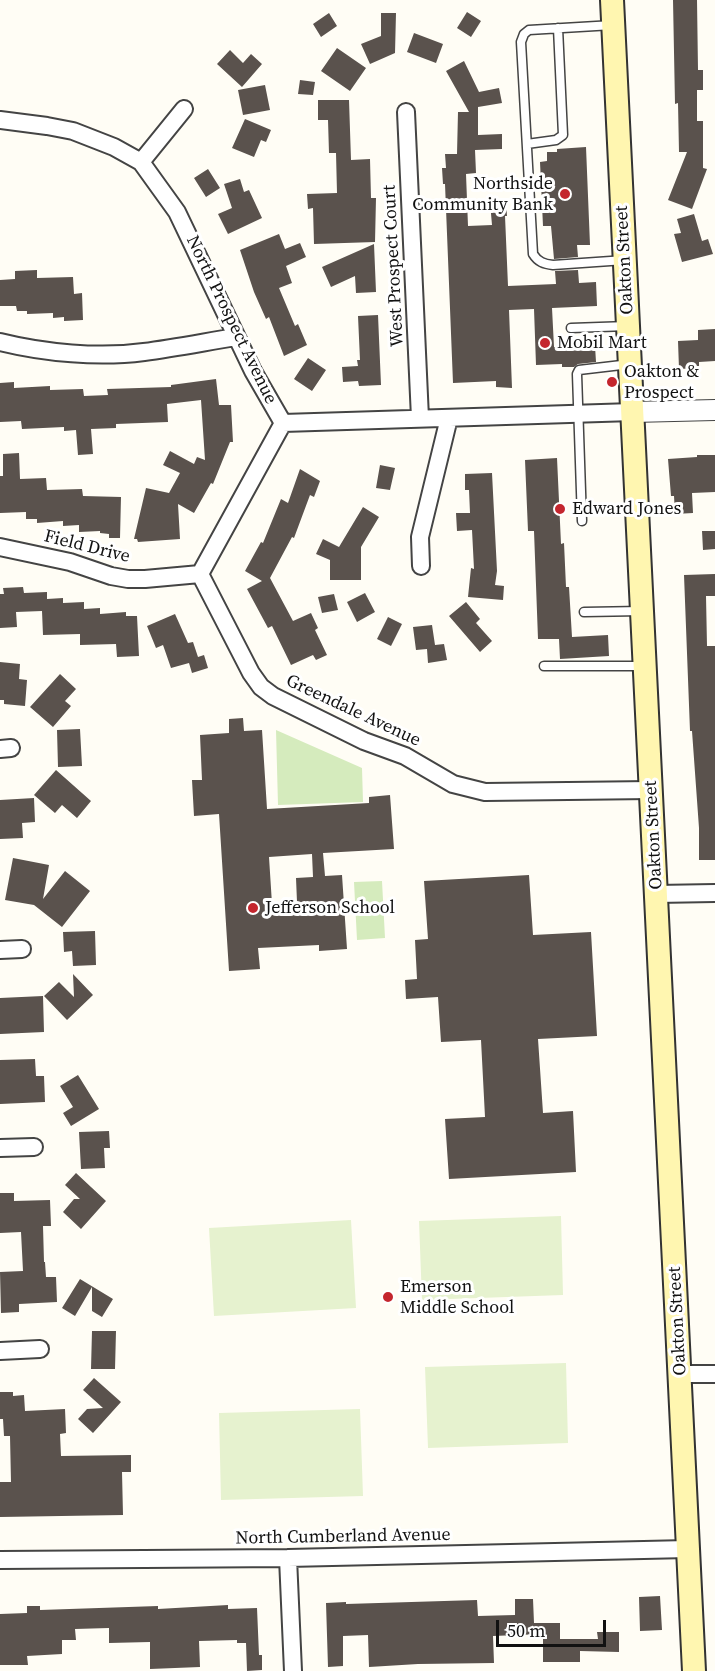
<!DOCTYPE html>
<html>
<head>
<meta charset="utf-8">
<style>
	body { margin:0 }
	#map { position:relative; width:715px; height:1671px; overflow:hidden; background:#fffdf5; font-family:"Source Serif 4",serif }
	canvas { display:block }
	.scale { position:absolute; left:496px; top:1620px; width:110px; height:27px; box-sizing:border-box; border:3px solid #111; border-top:0; padding-left:8px; font-size:18px; line-height:21px; white-space:nowrap; color:#111; -webkit-text-stroke:4px #fff; paint-order:stroke }
</style>
</head>
<body>
<div id="map">
<canvas width="715" height="1671"></canvas>
<div class="scale">50 m</div>
</div>
<script>
const c = document.querySelector('canvas').getContext('2d');
c.lineJoin = 'round';
function paint(path, color) { c.fillStyle = color; c.fill(path, 'evenodd'); }
function strokePath(path, color, width, dash) { c.strokeStyle = color; c.lineWidth = width; c.lineCap = dash ? 'butt' : 'round'; c.setLineDash(dash || []); c.stroke(path); }
function write(font, color, halo, rows, align = 'center') {
  c.font = font + ' "Source Serif 4",serif'; c.lineWidth = 6; c.setLineDash([]); c.textBaseline = 'middle'; c.strokeStyle = halo; c.fillStyle = color; for (const [text, x, y, turn = 0] of rows) {
    c.save(); c.translate(x, y); c.rotate((+turn || 0) * Math.PI / 180); c.textAlign = isNaN(turn) ? turn : align; if (halo) c.strokeText(text, 0, 0); c.fillText(text, 0, 0); c.restore();
  }
}
const green = new Path2D(`
	M276,730L362,768L363,802L278,805Z
	M382,881L385,938L357,940L354,882Z`);
const pitch = new Path2D(`
	M561,1216L563,1295L422,1300L419,1221Z
	M351,1220L356,1308L214,1316L209,1228Z
	M566,1363L568,1443L428,1448L425,1367Z
	M360,1409L363,1496L221,1500L219,1413Z`);
const building = new Path2D(`
	M673,0H697L698,70H703V90H697V121H703V168L707,169L692,209L668,200L687,152H679L678,103L675,104Z
	M467,12L481,21L471,37L457,28Z
	M329,13L337,26L321,37L313,24Z
	M381,13H396L395,53L370,64L361,44L381,36Z
	M414,33L443,44L436,63L407,52Z
	M337,48L366,68L350,91L321,71Z
	M230,50L243,63L251,54L262,64L242,87L217,64Z
	M464,61L479,92L499,88L502,103L478,107V135L502,134V149L475,150L476,173L466,174L468,226L492,225L490,202L506,201L507,216H505L508,286L556,284L555,271L578,270L579,283L596,282L597,306L552,308L554,347L595,346L596,362L578,364L574,367H562V364L536,365L534,309L509,310L512,388L496,387V381L453,383L445,184H443L442,168H446L445,154H457L458,112H469L446,71Z
	M300,80L315,82L313,95L298,94Z
	M265,85L270,110L243,115L238,90Z
	M318,100H349L351,160L370,159L371,198H376L375,242L314,244L313,208L308,209L307,194L337,193L336,153H329L328,120H318Z
	M245,119L271,130L266,142L261,140L254,157L232,148Z
	M586,147L590,245H577L578,257L554,259L551,226H543L540,162L547,161V152H557V149Z
	M208,169L220,188L206,197L194,178Z
	M240,179L244,192L249,190L262,218L228,234L218,214L232,208L224,184Z
	M694,214L702,241L708,239L713,254L682,262L674,234L681,233L677,219Z
	M279,234L285,249L300,243L306,257L286,266L292,283L279,288L295,326L298,324L307,345L284,356L269,317L266,319L254,292L240,250Z
	M374,244L376,292L356,293L355,276L331,287L322,267Z
	M37,270V278L73,277L74,294L82,293L83,320L64,321V317L53,318V313L27,314V311H17L16,306H0V280L15,279V271Z
	M378,315L381,385L359,386L358,381L343,382L342,367L358,366L357,360H360L358,316Z
	M715,329V361L699,362V368L679,369L678,341L698,340V330Z
	M308,358L326,370L312,391L294,379Z
	M216,379L219,405H231L233,442H230L213,484L211,483L194,513L178,504L180,539L138,542L137,539H134L146,488L169,493L180,473L163,465L170,451L194,464L197,457L205,460L201,400L167,404L168,422L116,424V428L91,429L93,454L78,455L76,430L64,431V427L22,429L21,421L0,422V383L14,382V388L50,386V390L83,389L84,396L108,395L107,389L171,387V385Z
	M19,453L20,479L46,478L47,490L82,489L83,496L121,497L120,538H109V534L100,533V531L79,532V525L63,526V521L37,523V519H26V512L0,513V476H3V454Z
	M697,455H715V492L692,493L693,513L675,514L674,496H671L668,459L697,457Z
	M557,458L561,544L564,543L566,587H569L572,637L608,635L609,656L560,659L559,639H538L534,531H528L525,460Z
	M380,465L395,468L390,490L376,488Z
	M300,469L320,481L314,497L310,495L294,538L292,537L270,578L293,621L311,613L318,628L315,630L327,655L316,660L313,655L291,665L272,626L268,628L247,589L262,581L245,571L261,542L263,543L281,499L288,503Z
	M492,473L497,571L495,585L504,586L503,600L468,597L471,568L474,569L472,530L457,531L456,513H470L469,490H465V474Z
	M363,507L379,517L361,547V580H330V560L316,554L323,539L339,547Z
	M702,531H715V549L703,550Z
	M715,574V596H706L707,646H715V860H699V828L692,731H690L684,575Z
	M23,587L24,593L47,592V599L63,598V603L84,602V609L100,608V614L126,612V616H137L139,656L117,657L116,644L80,645V634L43,635L42,611L16,612L17,627L0,628V594H4L3,588Z
	M365,593L375,612L357,622L347,602Z
	M334,594L338,610L322,613L318,597Z
	M466,602L480,619L476,623L492,641L480,652L449,616Z
	M175,614L188,643L193,642L198,657L204,655L208,668L192,673L189,663L171,668L163,645L156,648L147,626Z
	M388,617L402,624L391,646L377,639Z
	M432,625L435,645L444,644L447,660L428,663L427,649L416,650L413,627Z
	M0,662L20,664L19,679L27,680L25,706L4,704V700H0Z
	M60,674L76,689L65,701L71,706L53,727L30,707Z
	M243,718L244,731L262,730L267,809L369,803V797L390,795L394,849L323,853L325,876L342,875L347,949L319,951V945L258,948L260,969L229,971L219,814L194,816L192,780H202L200,735L229,733V719ZM312,854L313,877L296,878L297,902L272,904L269,857Z
	M80,729L82,766L58,767L57,730Z
	M56,770L91,801L77,818L62,805L55,813L34,795Z
	M34,798L35,822L22,823L23,838L0,839V800Z
	M13,858L49,865L43,899L65,871L90,891L62,927L34,905L5,900Z
	M529,875L533,935L591,932L597,1036L538,1039L543,1113L573,1111L576,1172L449,1179L445,1119L485,1117L481,1040L441,1042L438,997L406,999L405,980L417,979L415,940L428,939L424,881Z
	M95,931L96,965L73,966L72,951L64,952L63,932Z
	M73,974L93,995L67,1020L44,996L59,982L74,997Z
	M43,996L44,1032L0,1034V998Z
	M35,1059L36,1076H44L45,1102L0,1104V1060Z
	M78,1075L99,1109L71,1126L63,1113L73,1107L60,1086Z
	M109,1131L110,1148H104L105,1168L81,1169L79,1132Z
	M76,1173L106,1201L81,1229L63,1212L74,1199H80L65,1185Z
	M0,1193H14V1201L50,1200L51,1226H43L44,1262H45L46,1277H56L57,1302L19,1304V1312L1,1313L0,1272L23,1271L21,1232L0,1233Z
	M80,1279L113,1299L102,1317L92,1311V1287L75,1316L62,1308Z
	M92,1331H116L115,1369H91Z
	M94,1378L121,1402L93,1433L78,1419L87,1409L103,1408L83,1390Z
	M0,1392H13V1396L24,1395L25,1411L65,1409L66,1433L60,1434L61,1456L131,1455V1472H122L123,1515L0,1517V1482H11L10,1436H4L3,1419H0Z
	M660,1596L662,1630L640,1631L639,1597Z
	M515,1599H533L534,1623H560V1639H598L597,1632H619V1652L580,1651V1662H543V1634L493,1636L494,1663L418,1664L369,1667L368,1635L343,1636V1666L328,1667L326,1603L346,1602V1604L477,1600L478,1616L515,1615Z
	M228,1605V1609L257,1608L259,1655H262V1670L247,1671L246,1643H237V1640L199,1641L200,1667L150,1669V1642L109,1643V1628L75,1629L76,1640H62V1654L27,1656L28,1665H0V1614L27,1613V1606H40V1610L158,1606V1609Z`);
const service = new Path2D(`
	M613,25L529,30L524,34L521,42L533,254C538,262 544,264 553,265L625,260
	M527,144L556,140L563,135L558,28
	M571,328L628,326
	M582,521L577,374L579,370L630,364
	M584,612L642,611
	M544,666H645`);
const minor = new Path2D(`
	M406,112L420,418
	M0,120L47,126L73,131L114,147L141,162L177,212L253,371L283,423
	M141,162L184,109
	M0,342C44,353 99,358 144,352C174,348 205,342 236,337
	M283,423L200,574L251,673L261,687L273,696L364,741L405,756L453,784L485,792L651,790
	M283,423L633,412
	M0,547L70,562L111,576L128,579H145L200,574
	M421,566L420,537L449,418
	M0,749L11,748
	M656,894L715,893
	M0,950L22,949
	M0,1148L34,1147
	M0,1351L40,1349
	M680,1374H715
	M288,1558L293,1671
	M0,1560L288,1558L688,1549`);
const tertiary = new Path2D(`
	M633,412L715,410`);
const secondary = new Path2D(`
	M612,0L694,1671`);
const markers = [
	[565,194,6,"#c4262e"],
	[545,343,6,"#c4262e"],
	[612,382,6,"#c4262e"],
	[560,509,6,"#c4262e"],
	[253,908,6,"#c4262e"],
	[388,1297,6,"#c4262e"]
];
const poiNames = [
	["Northside",553,184,"right"],
	["Community Bank",553,205,"right"],
	["Mobil Mart",557,343],
	["Oakton &",624,372],
	["Prospect",624,393],
	["Edward Jones",572,509],
	["Jefferson School",265,908],
	["Emerson",400,1287],
	["Middle School",400,1308]
];
const streetNames = [
	["Oakton Street",625,260,-93],
	["West Prospect Court",394,266,-93],
	["North Prospect Avenue",231,320,64],
	["Field Drive",87,547,14],
	["Greendale Avenue",353,711,25],
	["Oakton Street",654,835,-93],
	["Oakton Street",678,1321,-93],
	["North Cumberland Avenue",343,1537,-1]
];
paint(green, '#d5ebbd');
paint(pitch, '#e6f2cf');
paint(building, '#5a524d');
strokePath(service, '#444', 11);
strokePath(minor, '#444', 20);
strokePath(tertiary, '#444', 22);
strokePath(secondary, '#333', 26);
strokePath(service, '#fff', 8);
strokePath(minor, '#fff', 16);
strokePath(tertiary, '#fff', 20);
strokePath(secondary, '#fff6b0', 22);
for (const [x, y, r, color] of markers) { const dot = new Path2D(); dot.arc(x, y, r, 0, 2 * Math.PI); c.fillStyle = color; c.fill(dot); strokePath(dot, '#fff', 2); }
write('18px', '#111', '#fff', poiNames, 'left');
write('18px', '#111', '#fff', streetNames);
</script>
</body>
</html>
